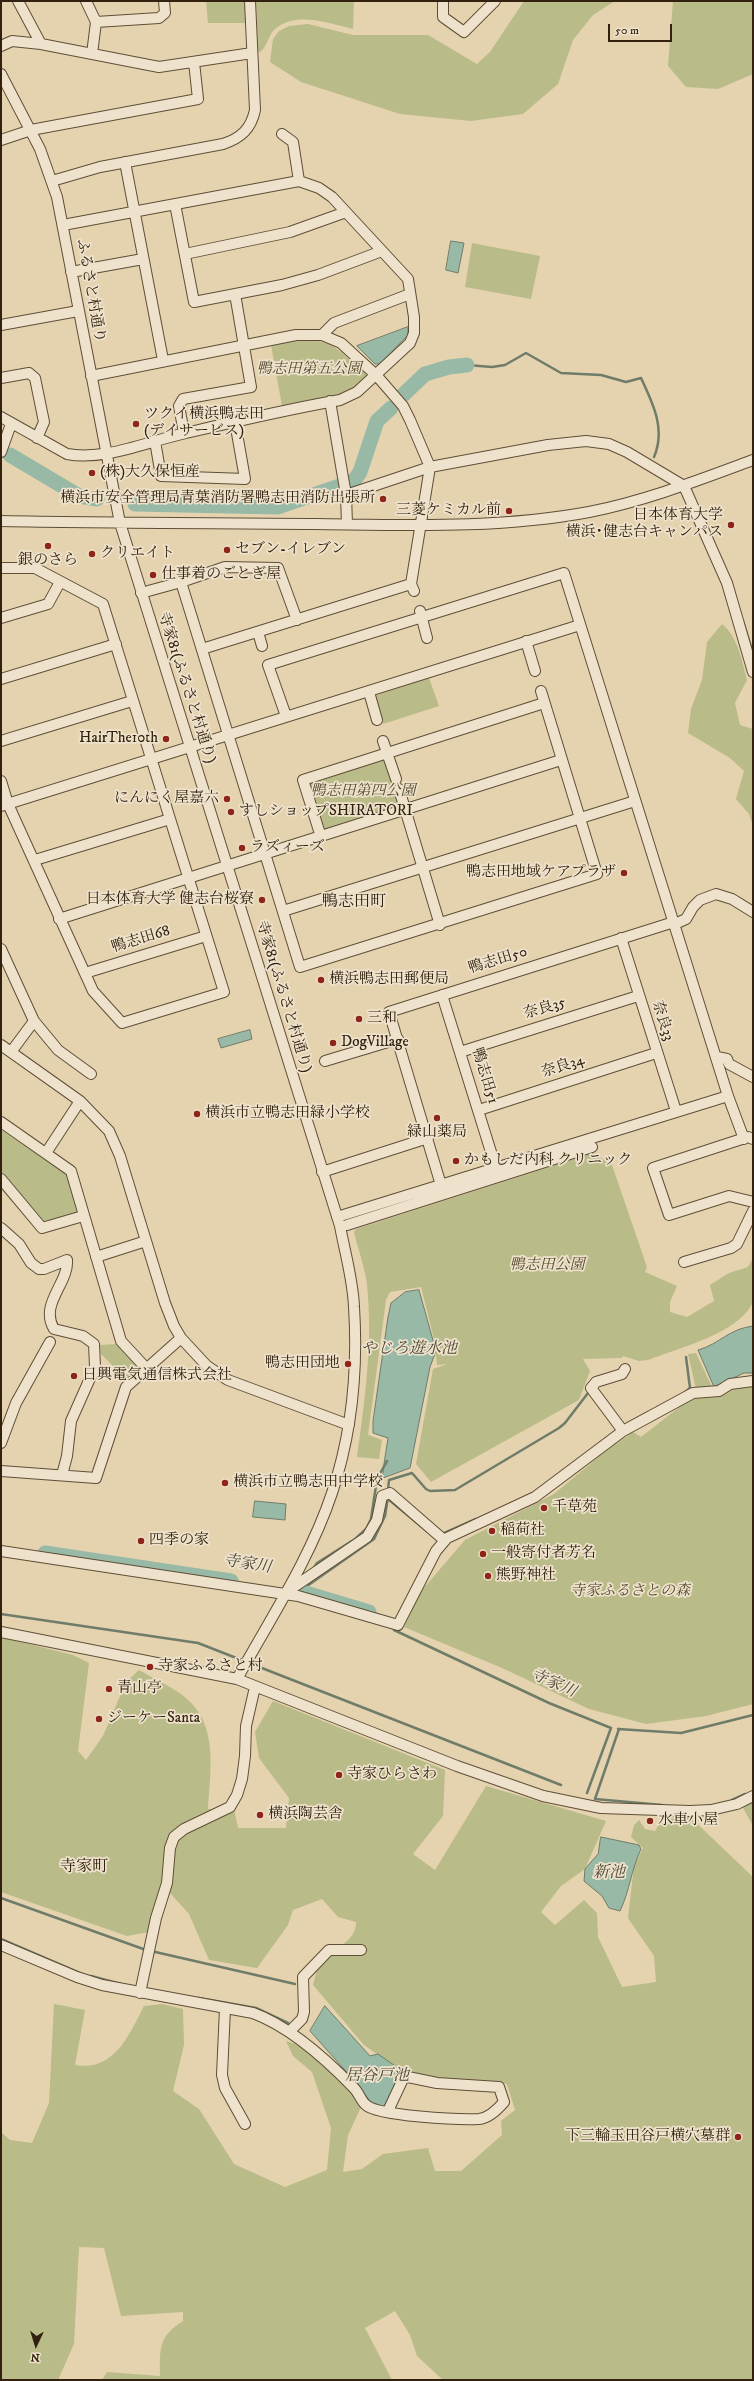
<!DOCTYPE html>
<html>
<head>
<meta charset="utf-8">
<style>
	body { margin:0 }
	#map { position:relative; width:754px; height:2381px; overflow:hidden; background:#e5d3b0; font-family:"IM FELL DW Pica",serif }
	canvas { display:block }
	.frame { position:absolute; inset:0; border:2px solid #32210e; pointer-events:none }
	.north { position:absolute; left:16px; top:2325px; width:40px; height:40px; -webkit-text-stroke:3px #eee2cc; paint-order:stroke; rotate:184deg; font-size:11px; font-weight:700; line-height:16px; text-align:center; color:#32210e }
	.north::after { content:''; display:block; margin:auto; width:14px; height:18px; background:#32210e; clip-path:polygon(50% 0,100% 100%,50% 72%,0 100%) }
	.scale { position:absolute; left:608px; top:24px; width:64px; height:18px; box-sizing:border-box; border:2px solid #32210e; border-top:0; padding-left:5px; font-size:12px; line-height:14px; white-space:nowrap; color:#32210e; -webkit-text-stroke:3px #eee2cc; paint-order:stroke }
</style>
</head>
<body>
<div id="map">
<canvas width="754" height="2381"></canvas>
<div class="frame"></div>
<div class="north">N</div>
<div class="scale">50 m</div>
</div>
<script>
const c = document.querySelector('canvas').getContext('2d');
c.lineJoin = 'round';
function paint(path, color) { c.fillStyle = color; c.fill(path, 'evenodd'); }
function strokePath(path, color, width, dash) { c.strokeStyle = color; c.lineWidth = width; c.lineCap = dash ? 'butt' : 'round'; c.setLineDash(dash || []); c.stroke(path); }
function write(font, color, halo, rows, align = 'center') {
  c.font = font + ' "IM FELL DW Pica","Noto Serif JP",serif'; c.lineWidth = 3.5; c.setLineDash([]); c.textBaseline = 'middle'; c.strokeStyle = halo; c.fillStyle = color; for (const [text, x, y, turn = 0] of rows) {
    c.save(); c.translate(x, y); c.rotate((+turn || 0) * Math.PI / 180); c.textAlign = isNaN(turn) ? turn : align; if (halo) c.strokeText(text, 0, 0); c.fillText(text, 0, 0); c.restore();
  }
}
const green = new Path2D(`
	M206,1H245V23H208Z
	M256,1H354L353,29C329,23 296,11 275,29C268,35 268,46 260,52L258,51Z
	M524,1H615L593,15L573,40L558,84L523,114L471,121L400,114L301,82L270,62L273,39L279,31L289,26L308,24L353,35H428L477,64L490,52Z
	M673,1H753V74L718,89L686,87L668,66Z
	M472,243L540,256L531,299L465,287Z
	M298,339C338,340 338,352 366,374V380L339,395L282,406L271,345Z
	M722,624C738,637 742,661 747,680L735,703L740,725L753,729V826L749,814L736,799L744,771L730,758L688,733L691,709L702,680L707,642Z
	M429,678L439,706L383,724L374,696Z
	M383,758L386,761L400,805L398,809L330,831L323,830L308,786L311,781Z
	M5,1128L68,1173L78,1210L75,1214L43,1221L1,1171V1130Z
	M593,1153L612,1165L647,1267L645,1272L677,1286L670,1302V1312L687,1317L714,1301L710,1285L729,1273L748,1267L753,1258C753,1268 754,1297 752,1304C737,1334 678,1348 648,1360L639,1361L623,1356L622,1358L583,1359L590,1371L579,1400L431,1482L416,1464L433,1369L447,1364L437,1365L434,1339L421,1287L390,1292L386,1300L368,1435L382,1440L379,1459L357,1457C365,1400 373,1342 367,1285C365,1268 358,1249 354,1232L356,1229Z
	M118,1344L139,1365L138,1371L127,1380L101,1354L100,1345Z
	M696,1353L712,1387L696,1389L688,1354Z
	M753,1379V1704L706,1716L646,1724L589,1709L502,1668L404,1627L422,1590L465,1540L554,1494L602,1454L633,1432L641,1437L691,1398Z
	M1,1637L73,1655L89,1663L78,1751L86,1760L103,1736L126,1682L139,1670C154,1679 173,1687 186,1698C219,1726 210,1771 208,1809H234L238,1828H286L289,1798L259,1758L255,1732L273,1701L445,1770L443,1816L413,1854L435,1870L486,1786L606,1821L585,1869L561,1886L541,1912L555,1925L584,1900L597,1913L598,1937L622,1987L656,1982L654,1956L628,1918L634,1866L643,1848L631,1837L634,1825L639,1820L645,1829L655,1831L662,1820L689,1816L753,1877V2380H443L417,2356L410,2335L395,2311L365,2328L392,2380H102L107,2372L160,2376C160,2348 158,2337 183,2321V2312L121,2316L104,2248L79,2247L74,2344L58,2380H1V2132L10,2140L32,2143L49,2103L54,2004L85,2010L75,2065C114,2072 129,2035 144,2006L162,2004L183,2009L184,2045L173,2091L199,2109L234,2164L285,2187L327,2170L331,2128L312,2072L293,2056L286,2041L305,2047L354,2093L361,2107L348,2135L343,2172L362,2169L383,2154L428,2148L435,2171H461L502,2135L501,2121L515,2110L507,2084L452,2081L405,2074L364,2045L313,1985C315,1979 316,1969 320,1964C330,1950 357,1942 356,1922L338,1917L322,1899L293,1910L288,1925L257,1968L209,1960L189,1914L170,1893L149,1932L127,1936L1,1892Z
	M753,1802V1826L742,1806Z`);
const water = new Path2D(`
	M451,241L464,243L458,273L446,270Z
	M408,327V335L380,364H375L357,346Z
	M250,1030L252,1039L221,1048L218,1039Z
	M419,1290L436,1351L430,1367L410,1468L383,1478C382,1471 387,1447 388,1438L373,1433V1421L388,1317L391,1303L405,1292Z
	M753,1326V1373H744L714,1387L698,1350C720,1344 728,1329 753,1326Z
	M255,1501L286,1504L285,1520L253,1517Z
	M601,1837L639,1845L641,1849C631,1870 630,1890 620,1911L609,1908L602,1896L584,1881L585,1869L598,1854Z
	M325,2006L370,2056L378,2054L401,2070L385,2107H376L371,2103L360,2087L310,2031Z`);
const stream = new Path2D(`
	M467,365L492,367L505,365L526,353L561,373L601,375L626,382L641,378C653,404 666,429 654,457
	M743,621L752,650
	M684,1393L690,1388L686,1357
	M626,1424L648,1412
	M388,1490L389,1480L412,1473L426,1489L430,1491L455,1490L559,1428L565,1423L588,1393
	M388,1499L428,1532
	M442,1534L476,1519
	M313,1569L317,1563L355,1539L366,1529L371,1519L377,1479L387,1461
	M300,1591L374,1539L385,1516L388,1497
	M1,1614L198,1643L244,1661
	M394,1630L549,1703L611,1728
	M249,1663L561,1785
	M618,1729L681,1733L753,1715
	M619,1729L595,1799L662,1805
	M587,1793L611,1728
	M732,1800L745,1794
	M1,1898L146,1950
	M1,1939L82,1974
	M151,1951L295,1984
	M91,1976L121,1984
	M199,1998L256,2008L288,2023`);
const river = new Path2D(`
	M403,395L425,374L449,367L467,365
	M10,455L79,496L97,499
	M135,504L278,507L354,481L360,472L377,421L391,408
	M45,1553L231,1581
	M302,1592L369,1612`);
const minor = new Path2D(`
	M18,1L41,44
	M86,1L96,22L92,54
	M443,1V17L464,32L495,1
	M96,22L159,18L165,13L164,1
	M1,46L12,41L41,44L159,67L252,53
	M1,74L40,149L57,197L120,523L340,1226C345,1253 353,1280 354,1307C358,1370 352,1433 332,1493C310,1559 270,1619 237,1679
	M282,134L293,142L299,181
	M1,140L31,130L198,99L194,62
	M125,162L163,360
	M52,181L100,167L223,144C241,138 251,129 255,110L250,1
	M175,204L194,302L282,285L318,275L382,251
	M185,254L290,232L346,212
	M71,272L143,259
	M1,325L78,311
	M322,335L334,323L410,294
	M91,376L296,335H322L341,343L377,376L403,406L410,420L430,467L411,584L414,591
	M1,378L29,373L35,378L44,422L37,438
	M330,401L346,495L347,524
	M1,417L67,454C106,461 148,441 186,433C237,421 289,409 340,400L357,392L410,343L414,333V317L408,279L332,197L319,188L299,181L63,225
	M184,433L179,406L183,399L251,387L235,294
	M155,441L161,476L245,479L235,422
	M1,452L11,424
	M346,495L430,467L548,445L586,441L609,444L627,452L684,486L727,583L753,672
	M1,521C106,523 210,523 315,524C406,525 498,529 589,512C645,501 699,480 753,460
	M1,568H35L103,604L224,992L122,1023L93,991L8,804L1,781
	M141,593L181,582
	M420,611L427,638
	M1,618L48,604L60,582
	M297,620L278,568L225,567L181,582L300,967L597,874L541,691
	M258,632L262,646
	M526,641L535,671
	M202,649L411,584
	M1,679L116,644
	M369,692L377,720
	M286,716L268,665L564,573L728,1096L337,1217
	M1,741L132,701
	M383,741L396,779
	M399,789L440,925
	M1,806L580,625
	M321,837L303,780L544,703
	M35,860L170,819
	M283,911L635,801
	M59,919L561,760
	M675,924L686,919L693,907L700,900L716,894L732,899L753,912
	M621,938L676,1111
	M1,949L34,1021L58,1050L91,1074
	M85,973L206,936
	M442,995L496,1168
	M1,1045L80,1101L109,1131L120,1156L165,1303L174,1326L181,1338L207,1366L228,1380L349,1425
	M11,1052L34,1021
	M460,1052L638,996
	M717,1057L727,1059L729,1064L753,1077
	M325,1061L398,1039
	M728,1096L744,1139
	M479,1110L656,1053
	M1,1122L71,1171L121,1341L146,1368
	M753,1139L748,1137L653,1168L669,1215L729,1196L753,1202
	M46,1153L80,1101
	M322,1172L428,1138
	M1,1179L42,1228L83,1216
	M441,1185L389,1012L674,922
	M347,1225L592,1147
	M1,1228L19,1244L31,1263L39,1269H44L67,1260C69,1283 39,1304 54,1329L83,1336L94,1344L95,1367L71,1421L67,1456L62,1475
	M96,1257L146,1241
	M684,1262L731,1248L737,1244L753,1211
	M623,1431L591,1388L596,1382L622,1374L625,1369
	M1,1443L16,1403L50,1342
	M1,1471L96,1478L126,1387L181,1338
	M1,1551L298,1596L398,1625L436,1551L447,1538L535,1497L623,1431L693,1393L719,1391L730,1384L753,1381
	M285,1593L367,1537L377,1520L382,1496L390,1493L444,1540
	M1,1632L237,1679L457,1766L543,1796L601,1808L690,1811L711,1810L737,1804L753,1796
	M1,1945L77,1977L102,1985L253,2013C291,2027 326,2059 354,2088C359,2093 361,2101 366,2105C378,2116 460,2120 479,2119C489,2118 498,2109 504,2102L499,2087L437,2083L408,2077L403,2079L388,2111
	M140,1993L156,1918L167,1883L170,1848L174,1837L184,1829L230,1807L237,1795L242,1779L245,1756L246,1726L255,1687
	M225,2008L222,2075L225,2088L245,2124
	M290,2031L302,2019L304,2012L303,1977L329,1950H361`);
const markers = [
	[136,424,4,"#8f2418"],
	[92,473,4,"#8f2418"],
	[383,499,4,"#8f2418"],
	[509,511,4,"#8f2418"],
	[731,525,4,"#8f2418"],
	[48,546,4,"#8f2418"],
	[227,550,4,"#8f2418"],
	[92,554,4,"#8f2418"],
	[153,575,4,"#8f2418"],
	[166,739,4,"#8f2418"],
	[227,799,4,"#8f2418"],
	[231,812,4,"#8f2418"],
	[242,848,4,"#8f2418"],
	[624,873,4,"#8f2418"],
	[262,900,4,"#8f2418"],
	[321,980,4,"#8f2418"],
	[359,1019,4,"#8f2418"],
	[333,1043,4,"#8f2418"],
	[197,1114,4,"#8f2418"],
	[437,1118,4,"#8f2418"],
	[456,1161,4,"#8f2418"],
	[348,1364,4,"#8f2418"],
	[74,1376,4,"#8f2418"],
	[225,1483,4,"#8f2418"],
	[544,1508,4,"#8f2418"],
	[492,1531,4,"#8f2418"],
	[141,1541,4,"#8f2418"],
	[483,1554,4,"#8f2418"],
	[488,1576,4,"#8f2418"],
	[150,1667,4,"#8f2418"],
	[109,1689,4,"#8f2418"],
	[99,1719,4,"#8f2418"],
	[339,1775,4,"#8f2418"],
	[260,1815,4,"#8f2418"],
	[650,1821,4,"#8f2418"],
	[738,2137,4,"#8f2418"]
];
const streetNames = [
	["ふるさと村通り",90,291,80],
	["寺家81(ふるさと村通り)",186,688,72],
	["鴨志田68",141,940,-17],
	["鴨志田50",498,961,-17],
	["寺家81(ふるさと村通り)",283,997,73],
	["奈良35",545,1009,-17],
	["奈良33",662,1021,72],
	["奈良34",563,1067,-18],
	["鴨志田51",484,1076,73]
];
const parkNames = [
	["鴨志田第五公園",309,370],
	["鴨志田第四公園",363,792],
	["鴨志田公園",547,1266],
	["寺家ふるさとの森",630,1592]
];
const poiNames = [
	["ツクイ横浜鴨志田",144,415],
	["(デイサービス)",144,432],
	["(株)大久保恒産",100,473],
	["横浜市安全管理局青葉消防署鴨志田消防出張所",375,499,"right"],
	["三菱ケミカル前",501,511,"right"],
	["日本体育大学",723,516,"right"],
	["横浜･健志台キャンパス",723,533,"right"],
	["セブン-イレブン",235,550],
	["クリエイト",100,554],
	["銀のさら",48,561,"center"],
	["仕事着のごとぎ屋",161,575],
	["HairThe10th",158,739,"right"],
	["にんにく屋嘉六",219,799,"right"],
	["すしショップSHIRATORI",239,812],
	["ラズィーズ",250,848],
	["鴨志田地域ケアプラザ",616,873,"right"],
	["日本体育大学 健志台桜寮",254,900,"right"],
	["横浜鴨志田郵便局",329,980],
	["三和",367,1019],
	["DogVillage",341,1043],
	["横浜市立鴨志田緑小学校",205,1114],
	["緑山薬局",437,1133,"center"],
	["かもしだ内科 クリニック",464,1161],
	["鴨志田団地",340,1364,"right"],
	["日興電気通信株式会社",82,1376],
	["横浜市立鴨志田中学校",233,1483],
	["千草苑",552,1508],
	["稲荷社",500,1531],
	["四季の家",149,1541],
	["一般寄付者芳名",491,1554],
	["熊野神社",496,1576],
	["寺家ふるさと村",158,1667],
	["青山亭",117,1689],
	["ジーケーSanta",107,1719],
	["寺家ひらさわ",347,1775],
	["横浜陶芸舎",268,1815],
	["水車小屋",658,1821],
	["下三輪玉田谷戸横穴墓群",730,2137,"right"]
];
const neighbourhoodNames = [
	["鴨志田町",354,903],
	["寺家町",84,1868]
];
const waterNames = [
	["やじろ遊水池",409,1350],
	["寺家川",247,1565,9],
	["寺家川",553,1684,24],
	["新池",609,1874],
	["居谷戸池",377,2077]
];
paint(green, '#b9bb88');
paint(water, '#97b9a5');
strokePath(water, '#6f7c69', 1);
strokePath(stream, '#6f7c69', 2.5);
strokePath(river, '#97b9a5', 15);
strokePath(minor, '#5f4e36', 12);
strokePath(minor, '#eee2cc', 10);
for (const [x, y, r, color] of markers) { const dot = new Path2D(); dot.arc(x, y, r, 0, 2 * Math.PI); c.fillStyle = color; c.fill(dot); strokePath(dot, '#eee2cc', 1.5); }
write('15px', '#32210e', '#eee2cc', streetNames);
write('italic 15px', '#54482c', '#eee2cc', parkNames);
write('15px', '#32210e', '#eee2cc', poiNames, 'left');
write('16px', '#32210e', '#eee2cc', neighbourhoodNames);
write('italic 16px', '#4b4734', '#eee2cc', waterNames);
</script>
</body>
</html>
